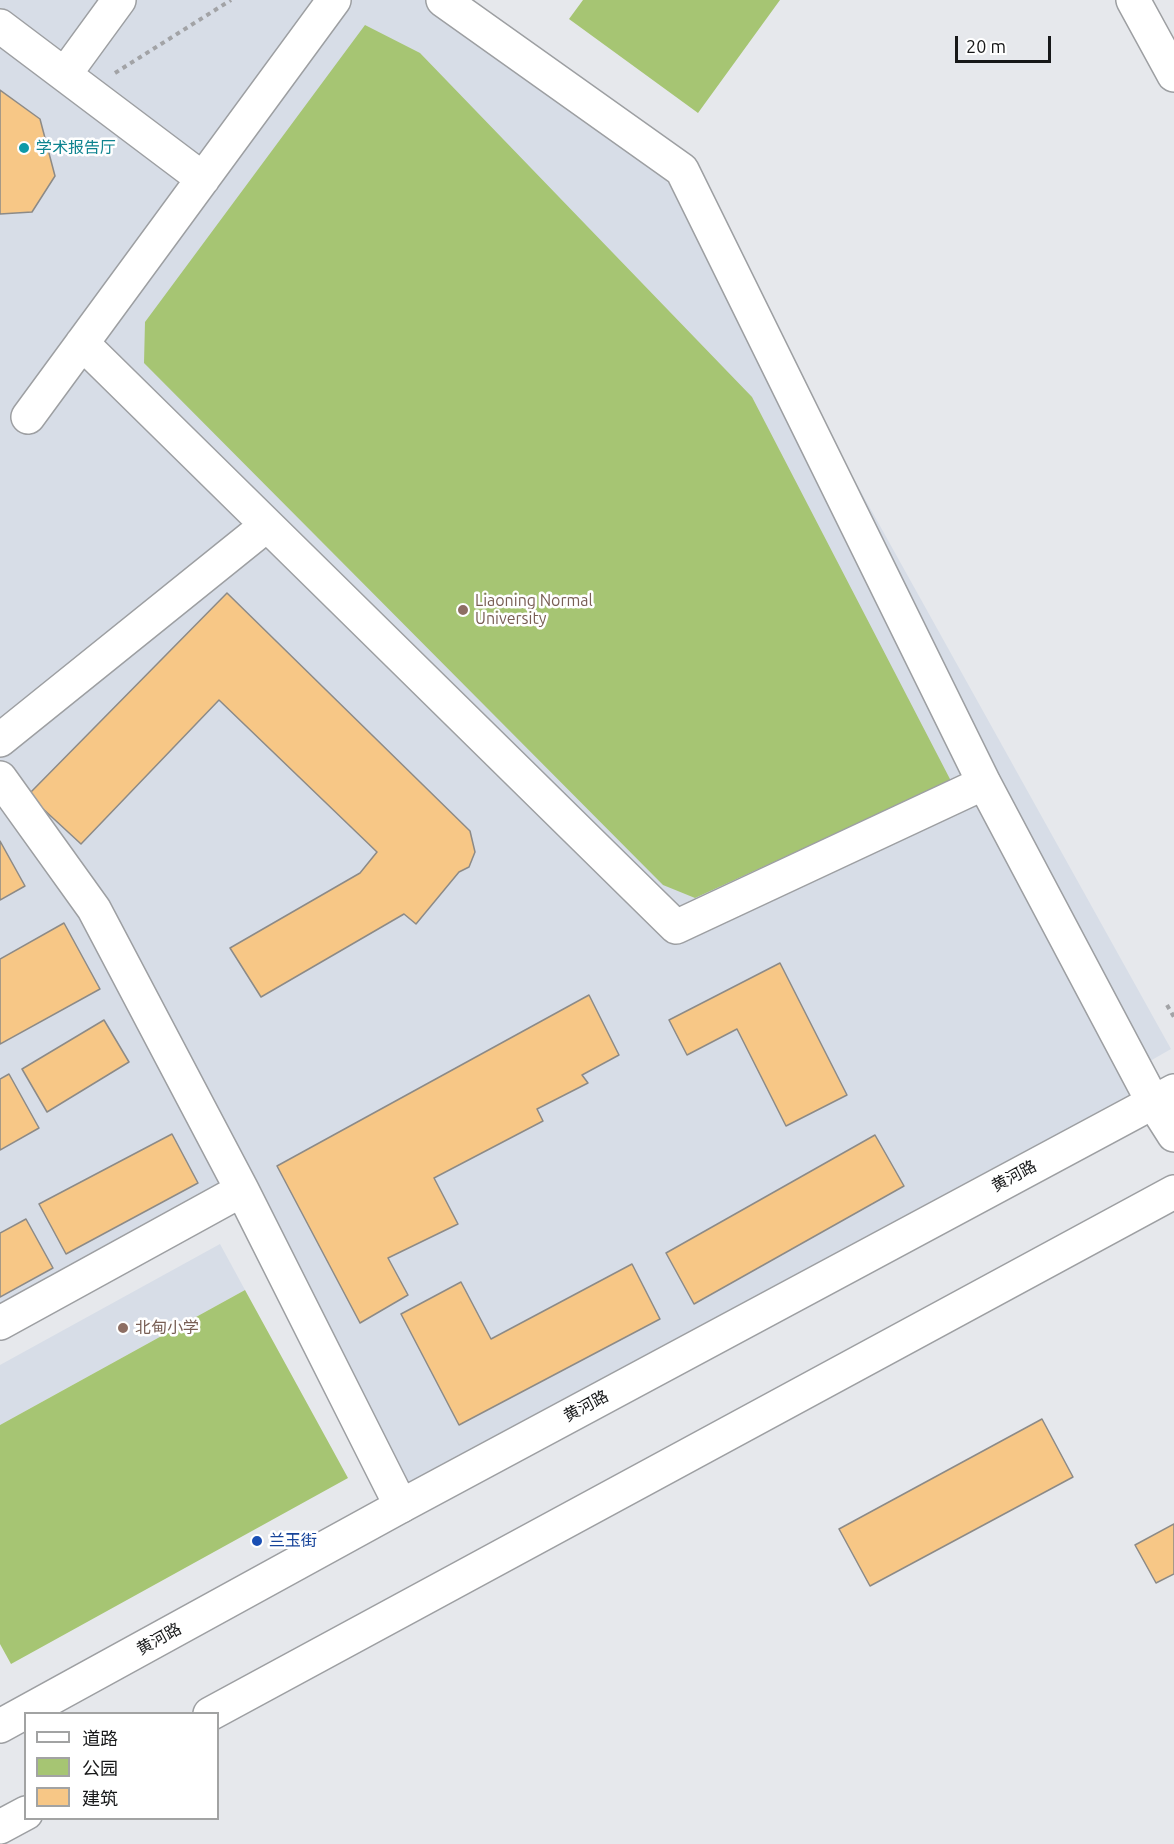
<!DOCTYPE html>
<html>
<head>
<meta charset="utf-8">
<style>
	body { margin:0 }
	#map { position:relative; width:1174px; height:1844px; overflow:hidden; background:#e6e8ec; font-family:Ubuntu,"Noto Sans SC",sans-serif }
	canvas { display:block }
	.legend { position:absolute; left:24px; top:1712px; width:195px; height:108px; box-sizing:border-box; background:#fff; border:2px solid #a2a3a3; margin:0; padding:8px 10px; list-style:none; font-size:18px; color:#171819 }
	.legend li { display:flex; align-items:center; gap:12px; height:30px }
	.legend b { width:30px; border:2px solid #a2a3a3 }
	.scale { position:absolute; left:955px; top:36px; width:96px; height:27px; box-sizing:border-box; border:3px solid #171819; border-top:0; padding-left:8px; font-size:18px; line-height:21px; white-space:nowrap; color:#171819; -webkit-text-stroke:4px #fff; paint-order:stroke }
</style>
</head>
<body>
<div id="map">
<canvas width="1174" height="1844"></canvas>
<ul class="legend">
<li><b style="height:8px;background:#fff"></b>道路</li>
<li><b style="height:16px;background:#a6c573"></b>公园</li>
<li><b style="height:16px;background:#f7c786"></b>建筑</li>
</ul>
<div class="scale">20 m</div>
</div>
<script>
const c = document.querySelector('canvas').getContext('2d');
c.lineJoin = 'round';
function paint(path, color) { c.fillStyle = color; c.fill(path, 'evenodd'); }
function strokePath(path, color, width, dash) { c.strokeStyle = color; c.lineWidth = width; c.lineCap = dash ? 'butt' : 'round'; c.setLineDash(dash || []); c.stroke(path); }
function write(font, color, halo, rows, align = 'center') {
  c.font = font + ' Ubuntu,"Noto Sans SC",sans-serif'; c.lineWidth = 5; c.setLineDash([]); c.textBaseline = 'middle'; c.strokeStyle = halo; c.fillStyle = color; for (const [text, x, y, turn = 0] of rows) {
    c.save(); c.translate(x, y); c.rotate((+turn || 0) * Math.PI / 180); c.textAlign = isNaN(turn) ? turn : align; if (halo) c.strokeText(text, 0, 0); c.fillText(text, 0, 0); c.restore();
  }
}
const built = new Path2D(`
	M0,0H442L682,170L1171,1049L1136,1069L1153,1102L401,1506L242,1190L0,1323Z
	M220,1244L245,1290L0,1425V1365Z`);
const green = new Path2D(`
	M583,0H780L698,113L569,19Z
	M365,25L420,53L752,397L951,781L695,898L663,885L144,363L145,322Z
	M245,1290L348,1478L11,1664L0,1644V1425Z`);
const building = new Path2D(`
	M0,90L40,119L55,176L32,212L0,214Z
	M227,593L470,831L475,852L469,867L459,872L416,924L404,914L261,997L230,948L360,873L377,852L219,700L81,844L28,795Z
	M0,841L25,886L0,900Z
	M64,923L100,989L0,1044V959Z
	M780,963L847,1095L786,1126L737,1029L687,1055L669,1020Z
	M589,995L619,1055L582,1075L588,1083L537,1109L543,1121L434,1178L458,1224L388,1258L408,1295L360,1323L277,1166Z
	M104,1020L129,1062L47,1112L22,1069Z
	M9,1074L39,1128L0,1150V1079Z
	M172,1134L198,1183L66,1254L39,1204Z
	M875,1135L904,1186L694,1304L666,1253Z
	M26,1219L53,1268L0,1297V1233Z
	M632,1264L660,1319L459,1425L401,1314L461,1282L491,1339Z
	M1042,1419L1073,1477L870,1586L839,1529Z
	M1174,1524V1574L1156,1583L1135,1545Z`);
const path = new Path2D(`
	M115,73L231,0
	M1167,1005L1174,1017`);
const minor = new Path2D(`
	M443,0L682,170L984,783L1153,1102L1174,1135
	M1133,0L1174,75
	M0,26L203,179
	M65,74L119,0
	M82,343L676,927L984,783
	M28,417L334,0
	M0,740L267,525
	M0,778L94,909L242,1190L401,1506
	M0,1323L242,1190`);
const major = new Path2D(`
	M210,1714L1174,1192
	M0,1726L401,1506L1174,1091
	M0,1827L26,1813`);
const markers = [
	[24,148,6,"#0f9aa8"],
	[463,610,6,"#8d6e63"],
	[123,1328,6,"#8d6e63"],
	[257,1541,6,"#1a4fb4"]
];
const cultureNames = [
	["学术报告厅",36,148]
];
const educationNames = [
	["Liaoning Normal",475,601],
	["University",475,619],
	["北甸小学",135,1328]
];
const streetNames = [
	["黄河路",1014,1176,-28],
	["黄河路",586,1406,-28],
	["黄河路",159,1639,-29]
];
const transitNames = [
	["兰玉街",269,1541]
];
paint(built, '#d7dde7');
paint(green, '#a6c573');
paint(building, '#f7c786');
strokePath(building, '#8c8a87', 1.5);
strokePath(minor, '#9d9fa2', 36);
strokePath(major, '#9d9fa2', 36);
strokePath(path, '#a2a3a6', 4, [4.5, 4.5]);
strokePath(minor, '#fff', 33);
strokePath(major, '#fff', 33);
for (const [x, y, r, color] of markers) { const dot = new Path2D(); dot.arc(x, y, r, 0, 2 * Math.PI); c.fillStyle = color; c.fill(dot); strokePath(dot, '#fff', 2); }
write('16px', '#0d838f', '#fff', cultureNames, 'left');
write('16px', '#785e54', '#fff', educationNames, 'left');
write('16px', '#171819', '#fff', streetNames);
write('16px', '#164399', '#fff', transitNames, 'left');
</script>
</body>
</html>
